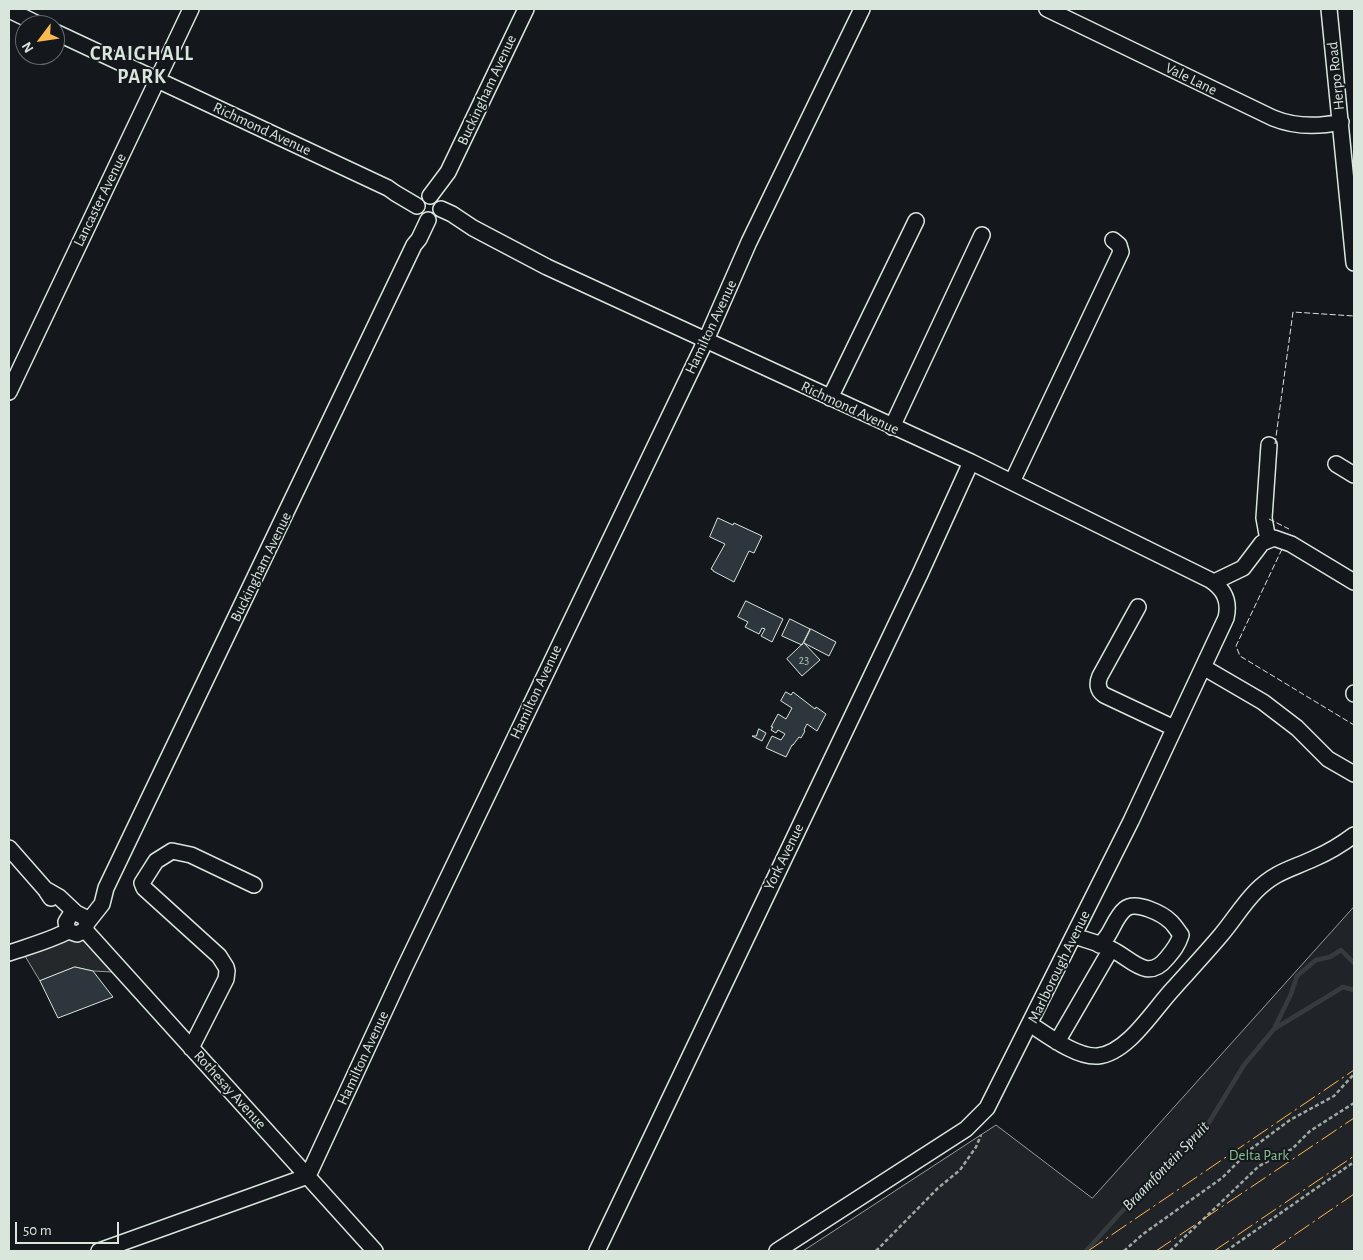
<!DOCTYPE html>
<html>
<head>
<meta charset="utf-8">
<style>
	body { margin:0 }
	#map { position:relative; width:1363px; height:1260px; overflow:hidden; background:#14181c; font-family:"Alegreya Sans",sans-serif }
	canvas { display:block }
	.frame { position:absolute; inset:0; border:10px solid #d8e6dc; pointer-events:none }
	.north { position:absolute; left:15px; top:15px; width:50px; height:50px; box-sizing:border-box; background:#14181c; border:1px solid #626a69; border-radius:50%; rotate:239deg; font-size:14px; font-weight:700; line-height:20px; text-align:center; color:#d8e6dc }
	.north::after { content:''; display:block; margin:auto; width:18px; height:22px; background:#ffb74d; clip-path:polygon(50% 0,100% 100%,50% 72%,0 100%) }
	.scale { position:absolute; left:15px; top:1222px; width:104px; height:22px; box-sizing:border-box; border:2px solid #d8e6dc; border-top:0; padding-left:6px; font-size:15px; line-height:18px; white-space:nowrap; color:#d8e6dc; -webkit-text-stroke:4px #14181c; paint-order:stroke }
</style>
</head>
<body>
<div id="map">
<canvas width="1363" height="1260"></canvas>
<div class="frame"></div>
<div class="north">N</div>
<div class="scale">50 m</div>
</div>
<script>
const c = document.querySelector('canvas').getContext('2d');
c.lineJoin = 'round';
function paint(path, color) { c.fillStyle = color; c.fill(path, 'evenodd'); }
function strokePath(path, color, width, dash) { c.strokeStyle = color; c.lineWidth = width; c.lineCap = dash ? 'butt' : 'round'; c.setLineDash(dash || []); c.stroke(path); }
function write(font, color, halo, rows, align = 'center') {
  c.font = font + ' "Alegreya Sans",sans-serif'; c.lineWidth = 4; c.setLineDash([]); c.textBaseline = 'middle'; c.strokeStyle = halo; c.fillStyle = color; for (const [text, x, y, turn = 0] of rows) {
    c.save(); c.translate(x, y); c.rotate((+turn || 0) * Math.PI / 180); c.textAlign = isNaN(turn) ? turn : align; if (halo) c.strokeText(text, 0, 0); c.fillText(text, 0, 0); c.restore();
  }
}
const green = new Path2D(`
	M1354,907V1251H803L996,1125L1092,1198Z`);
const parking = new Path2D(`
	M68,934L82,939L112,972L93,971L75,967L40,981L25,956Z`);
const stream = new Path2D(`
	M1275,1027L1291,994L1297,976L1316,960L1330,957L1341,950L1354,963
	M1086,1251L1164,1165L1208,1124L1244,1065L1274,1029L1343,987L1354,990`);
const building = new Path2D(`
	M718,518L733,525L734,523L762,536L754,553L749,551L734,582L713,571V570L711,569L725,544L710,537Z
	M746,601L783,619L772,642L761,636L765,629L762,628L759,634L745,627L748,622L738,617Z
	M790,619L810,629L802,645L782,636Z
	M811,629L836,642L829,656L804,643Z
	M804,643L820,660L802,676L787,659Z
	M786,692L791,695L793,692L815,709L816,707L826,714L817,731L807,724L804,730L805,731L801,738L799,737L793,745H792L786,757L766,748L772,736L781,740L785,734L778,730L776,733L771,730L773,727H771L778,714L786,719L792,708L781,701Z
	M759,729L766,733L762,741L752,736H756Z
	M75,967L93,971L113,997L58,1018L40,981Z`);
const path = new Path2D(`
	M876,1251L938,1188L960,1170L976,1147L981,1135
	M1124,1251L1143,1234L1222,1178L1251,1149L1290,1120L1334,1096L1354,1074
	M1170,1251L1259,1166L1292,1149L1310,1131L1354,1103
	M1226,1251L1354,1162`);
const minor = new Path2D(`
	M1047,9L1273,118C1295,127 1318,127 1341,122
	M1329,9L1354,263
	M9,10L40,25
	M55,32L388,188L395,193L417,206
	M430,196L448,172L526,9
	M441,209L452,214L473,228L547,267L971,462L1210,580C1224,589 1230,601 1226,618L1131,821L987,1108L966,1129L777,1251
	M9,392L191,9
	M830,398L916,221
	M892,427L982,235
	M1336,464L1354,475
	M1012,482L1121,252L1119,245L1113,240
	M1268,540L1264,518L1269,445
	M1214,582L1243,568L1262,543L1274,538L1291,544L1354,582
	M1138,607L1100,676C1097,683 1097,690 1104,695L1174,728
	M1203,667L1263,702L1297,728L1328,759L1354,774
	M1354,694V693
	M9,848L45,889L51,898
	M45,889L59,897L76,913L84,917L87,923L85,930L77,934L68,931L66,922L71,914L76,913
	M87,923L102,904L106,888L414,245L419,239L428,220
	M85,930L375,1251
	M1074,936C1086,940 1099,943 1111,949C1131,958 1147,983 1167,958C1173,951 1178,945 1181,935C1178,931 1175,926 1171,922C1163,914 1136,900 1125,909C1113,919 1112,936 1099,945
	M9,953C29,946 49,941 68,931
	M1030,1024C1047,1035 1077,1058 1098,1056C1128,1053 1154,1009 1173,989C1189,971 1205,954 1221,935C1233,921 1243,904 1256,891C1276,871 1292,869 1315,858C1329,852 1342,844 1354,835
	M1057,1042L1111,949
	M191,1048L226,979L227,971L226,967L219,956L144,888L142,883L156,861L172,851L191,855L254,885
	M99,1251L308,1176L404,969L706,340L749,242L862,9
	M597,1251L920,574L971,462`);
const fence = new Path2D(`
	M1275,444L1293,312L1354,316
	M1269,519L1289,529
	M1282,549L1236,646L1240,656L1354,725`);
const power = new Path2D(`
	M1088,1251L1354,1070
	M1156,1251L1354,1118
	M1214,1251L1354,1156
	M1271,1251L1354,1194`);
const numberNames = [
	["23",804,660]
];
const streetNames = [
	["Herpo Road",1336,76,-96],
	["Vale Lane",1191,79,26],
	["Buckingham Avenue",487,90,-65],
	["Richmond Avenue",262,129,25],
	["Lancaster Avenue",100,200,-64],
	["Hamilton Avenue",711,327,-65],
	["Richmond Avenue",850,408,25],
	["Buckingham Avenue",261,567,-64],
	["Hamilton Avenue",536,692,-65],
	["York Avenue",784,857,-64],
	["Marlborough Avenue",1059,967,-64],
	["Hamilton Avenue",363,1058,-65],
	["Rothesay Avenue",230,1090,48]
];
const parkNames = [
	["Delta Park",1259,1155]
];
const waterNames = [
	["Braamfontein Spruit",1166,1166,-46]
];
const districtNames = [
	["CRAIGHALL",142,54],
	["PARK",142,77]
];
paint(green, '#202428');
strokePath(green, '#939e99', 1);
paint(parking, '#24282b');
strokePath(parking, '#939e99', 1);
strokePath(stream, '#363b3e', 4.5);
paint(building, '#2c363c');
strokePath(building, '#d8e6dc', 1);
strokePath(minor, '#d8e6dc', 18);
strokePath(path, '#9da8a2', 2.5, [4, 2.5]);
strokePath(minor, '#14181c', 15);
strokePath(fence, '#d8e6dc', 1, [6, 2.5]);
strokePath(power, '#ffb74d', 1, [18, 4, 2.5, 4]);
write('12px', '#adbab4', null, numberNames);
write('15px', '#d8e6dc', '#14181c', streetNames);
write('15px', '#8ac095', '#14181c', parkNames);
write('italic 16px', '#d8e6dc', '#14181c', waterNames);
c.letterSpacing = '1px';
write('bold 20px', '#d8e6dc', '#14181c', districtNames);
c.letterSpacing = '0px';
</script>
</body>
</html>
